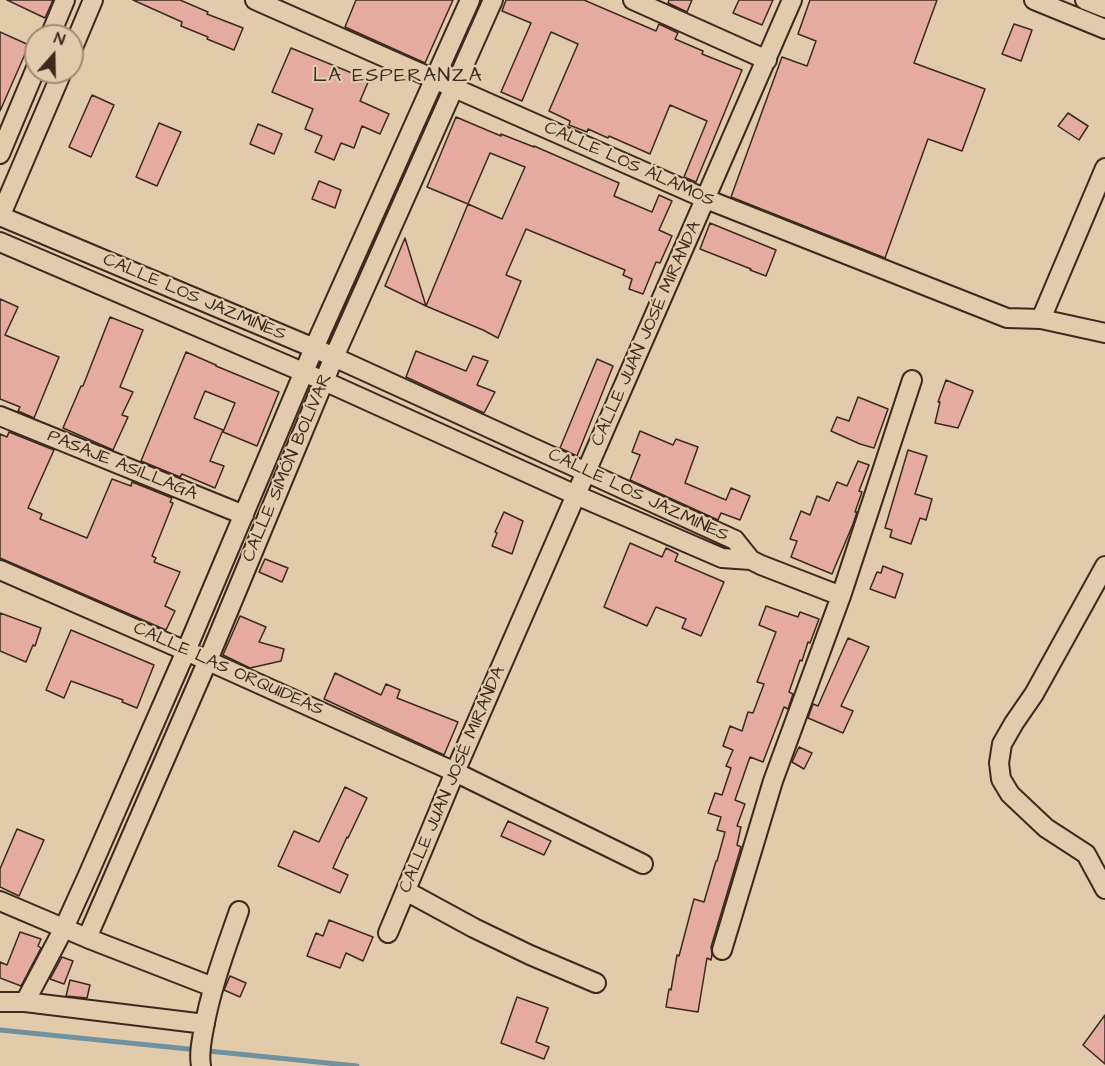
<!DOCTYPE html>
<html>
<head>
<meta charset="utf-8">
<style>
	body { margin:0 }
	#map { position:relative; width:1105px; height:1066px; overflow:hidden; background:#e1cbab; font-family:"Architects Daughter",sans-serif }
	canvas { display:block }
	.north { position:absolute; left:24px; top:24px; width:60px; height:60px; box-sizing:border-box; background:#e1cbab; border:2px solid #9f8b73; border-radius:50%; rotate:20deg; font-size:16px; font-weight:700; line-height:24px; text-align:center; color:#3b2a1e }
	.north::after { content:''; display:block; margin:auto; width:21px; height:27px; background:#3b2a1e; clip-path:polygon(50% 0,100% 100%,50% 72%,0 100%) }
</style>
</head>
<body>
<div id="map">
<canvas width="1105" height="1066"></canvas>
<div class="north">N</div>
</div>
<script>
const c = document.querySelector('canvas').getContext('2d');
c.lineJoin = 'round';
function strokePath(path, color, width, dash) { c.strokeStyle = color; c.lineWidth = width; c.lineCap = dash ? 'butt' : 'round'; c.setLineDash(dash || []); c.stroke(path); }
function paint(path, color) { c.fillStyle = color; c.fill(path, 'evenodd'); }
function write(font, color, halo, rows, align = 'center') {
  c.font = font + ' "Architects Daughter",sans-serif'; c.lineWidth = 4.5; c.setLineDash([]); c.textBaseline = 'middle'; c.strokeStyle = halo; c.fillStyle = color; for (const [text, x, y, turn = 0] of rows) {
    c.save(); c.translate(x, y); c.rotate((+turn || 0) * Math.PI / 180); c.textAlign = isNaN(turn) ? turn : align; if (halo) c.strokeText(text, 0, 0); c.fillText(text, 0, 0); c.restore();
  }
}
const stream = new Path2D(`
	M0,1030L357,1066`);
const building = new Path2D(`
	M7,0H53L45,18Z
	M133,0H180L208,12L207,14L243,28L234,50L207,39L208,37L181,26L182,22Z
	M356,0H453L425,63L345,27Z
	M506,0H584L656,31L659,24L678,33L675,39L703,51L702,54L742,70L696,182L684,177L707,121L670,105L650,154L609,136L608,138L588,129L587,132L569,125L570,121L549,111L578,44L551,32L522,101L501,92L531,23L502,11Z
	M669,0H692L687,12L668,3Z
	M739,0H773L762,25L733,13Z
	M810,0H937L914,63L985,89L962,151L928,139L885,258L731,197L782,57L807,66L816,41L798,34Z
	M1014,24L1032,30L1021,61L1002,54Z
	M0,32L29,45L0,111Z
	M291,48L369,80L360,101L389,114L380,134L362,126L354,148L341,143L334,160L315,152L322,136L305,129L313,109L272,92Z
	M92,95L114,105L91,157L69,147Z
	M1068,113L1088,126L1079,140L1058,126Z
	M456,117L501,136V134L534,147V146L619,183L614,196L652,212L659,195L672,201L659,230L672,236L660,263L656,262L643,294L629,289L632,279L623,275L625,270L526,229L506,275L521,281L498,338L483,330L426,306L468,204L427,187ZM490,153L525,167L502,219L468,204Z
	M159,123L181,132L157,186L136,177Z
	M258,124L282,134L274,154L250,144Z
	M319,181L341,190L335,208L312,199Z
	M710,223L776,250L766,276L750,270L751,269L700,249Z
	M405,238L426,306L385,286Z
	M0,299L18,307L5,335L59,357L34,418L18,411L20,407L0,399Z
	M110,317L143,330L120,387L133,392L122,415L128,417L113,450L63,428L81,386H83Z
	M416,351L466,371L473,356L488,361L477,385L495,392L484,413L406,377Z
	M186,352L216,365V366L279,392L257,446L223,432L235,403L205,391L194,418L223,430L210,461L224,466L215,488L182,474L180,477L141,461Z
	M597,359L613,366L577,456L560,448Z
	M946,380L973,391L958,428L935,423L940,402H938Z
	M858,397L888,409L874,448L860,444L831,431L837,417L849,421Z
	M640,431L673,445L676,439L698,447L685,483L726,500L731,488L750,496L740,520L721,513L718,520L630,480L640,455L632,452Z
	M9,432L54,450L28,508L42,514L40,519L87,538L112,479L131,486L132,482L172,498L170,502L173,503L152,556L156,558L154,562L180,572L165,606L175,611L166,630L0,558V434L7,437Z
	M908,450L927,456L915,494L932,499L926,520L920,518L911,544L890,537L892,530L885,528Z
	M858,461L869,465L859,491L862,492L855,512H857L853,524L832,574L791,557L797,541L790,539L801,511L810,515L817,496L829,501L837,482L847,486Z
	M504,512L523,521L512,554L492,546L497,533L495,532Z
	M630,543L662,557L666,548L678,554L675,561L724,582L701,636L682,628L686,619L656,607L647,626L604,607Z
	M265,559L288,568L282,582L259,572Z
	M883,566L903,574L895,598L870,589L877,572L881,573Z
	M766,606L798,617L800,612L819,619L810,643L808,642L802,661L800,660L789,692L793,694L788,709L784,707L763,762L750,757L735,800L745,804L737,826L741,827L737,845L741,847L711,947L712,955L711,960L707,958L698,1012L666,1007L669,989L671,990L677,955L679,956L694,899L704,902L716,861H717L725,832L717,830L721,817L708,813L715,793L722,795L731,768L726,766L733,750L723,746L730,726L742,731L748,712L753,713L764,684L757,682L776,632L759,625Z
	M0,613L41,628L35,646L33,645L26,662L0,651Z
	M240,616L266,627L259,642L284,649L281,661L250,668L223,655Z
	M71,630L154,665L137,708L122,702L123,700L71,681L64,698L46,690Z
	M848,638L869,647L841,706L853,711L843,733L808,718L813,704L818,706Z
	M335,673L381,695L386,684L400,690L397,698L458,722L444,755L324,699Z
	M799,747L812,753L804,769L792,762Z
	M345,787L367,798L348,838L347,837L333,868L348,875L340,893L278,866L294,831L319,842Z
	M508,821L551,841L544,855L501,836Z
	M17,829L44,840L19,896L0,887V869Z
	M329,920L373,937L363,961L346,953L340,968L307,956L316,933L323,936Z
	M20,932L41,939L38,946L41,948L21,986L0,978V962L7,965Z
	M62,957L73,961L64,984L50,979Z
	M230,976L246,983L240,997L224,990Z
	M70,980L90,985L87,998L66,996Z
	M517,997L548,1008L536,1042L549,1047L544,1059L501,1043Z
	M1105,1015V1064L1083,1045Z`);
const minor = new Path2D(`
	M255,0L706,199L1007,318L1041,319L1105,333
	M633,0L767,60
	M1034,0L1105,29
	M1085,0L1105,8
	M50,36L65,0
	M72,50L93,0
	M0,154L36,68
	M0,216L314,348L735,540L751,560L761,565L841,596
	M0,217L62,72
	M0,242L324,381L576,495L722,558L751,560
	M1041,319L1105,168
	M0,416L244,515
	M1105,566L1034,694L1014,723L1002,744L999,763L1001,779L1010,794L1046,828L1086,854L1105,889
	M0,570L186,651L455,772L643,864
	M406,891L474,928L530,955L596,983
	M0,901L87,938L213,987
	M388,933L455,772L792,0
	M87,938L208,660L334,357L493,0
	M722,950L773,781L841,596L912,380
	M0,1002H25L205,1024
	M25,1002L64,928L88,875L186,651L314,348L470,0
	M201,1066C199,1055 201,1044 203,1033C210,991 225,951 239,911`);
const streetNames = [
	["CALLE LOS ÁLAMOS",629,165,24],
	["CALLE LOS JAZMINES",194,298,23],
	["CALLE JUAN JOSÉ MIRANDA",647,334,-66],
	["PASAJE ASILLAGA",122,466,22],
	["CALLE SIMÓN BOLÍVAR",288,468,-67],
	["CALLE LOS JAZMINES",638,496,25],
	["CALLE LAS ORQUIDEAS",228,670,24],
	["CALLE JUAN JOSÉ MIRANDA",453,780,-67]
];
const neighbourhoodNames = [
	["LA ESPERANZA",398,77]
];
strokePath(stream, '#6f929e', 5);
paint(building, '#e5aba0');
strokePath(building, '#3b2a1e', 1.5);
strokePath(minor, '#3b2a1e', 22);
strokePath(minor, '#e1cbab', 18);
write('18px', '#3b2a1e', '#e1cbab', streetNames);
c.letterSpacing = '1.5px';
write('20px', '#3b2a1e', '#e1cbab', neighbourhoodNames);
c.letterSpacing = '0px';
</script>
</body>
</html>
